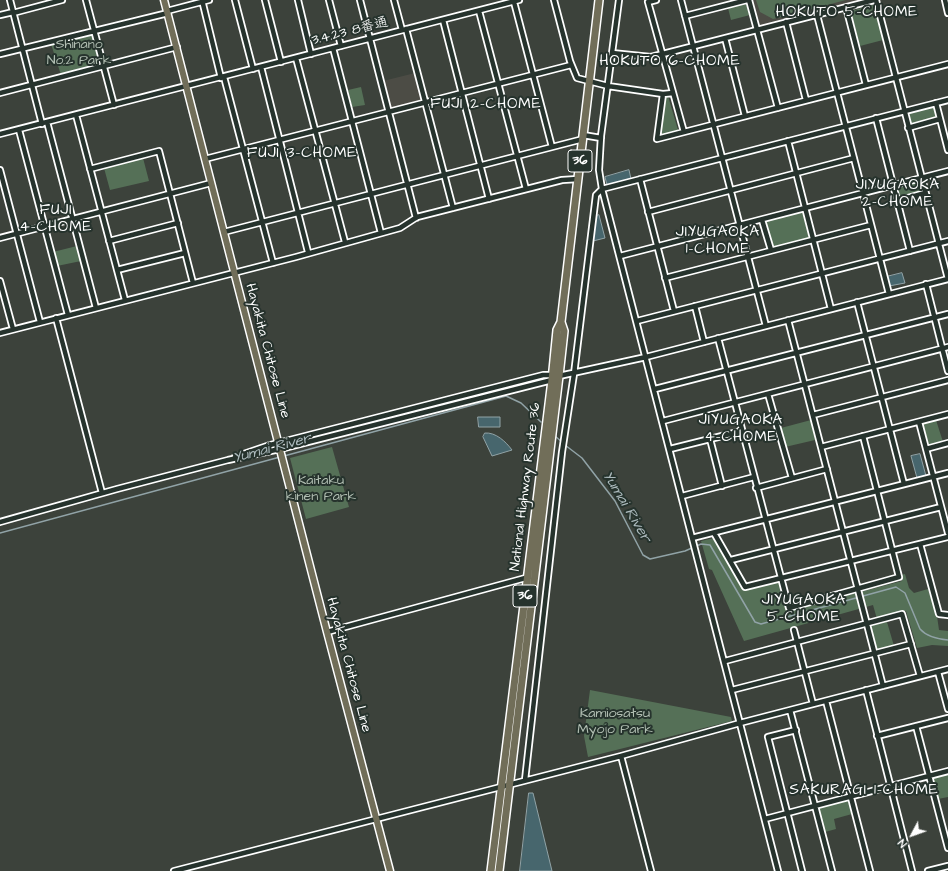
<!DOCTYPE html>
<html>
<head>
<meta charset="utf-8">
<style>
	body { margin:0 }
	#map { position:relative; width:948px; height:871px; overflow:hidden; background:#3c423b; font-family:"Architects Daughter",sans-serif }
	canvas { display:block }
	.north { position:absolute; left:892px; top:815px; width:40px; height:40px; -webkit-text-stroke:3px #26332d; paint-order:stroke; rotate:229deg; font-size:11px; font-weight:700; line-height:16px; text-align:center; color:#fff }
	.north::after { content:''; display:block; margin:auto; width:14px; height:18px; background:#fff; clip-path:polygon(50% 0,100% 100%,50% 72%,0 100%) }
</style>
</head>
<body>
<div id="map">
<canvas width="948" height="871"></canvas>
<div class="north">N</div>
</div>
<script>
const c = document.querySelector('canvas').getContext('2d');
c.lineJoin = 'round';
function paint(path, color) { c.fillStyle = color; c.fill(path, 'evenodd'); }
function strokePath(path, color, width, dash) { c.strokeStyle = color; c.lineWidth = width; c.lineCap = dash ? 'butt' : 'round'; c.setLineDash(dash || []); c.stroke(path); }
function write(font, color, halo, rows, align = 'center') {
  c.font = font + ' "Architects Daughter","Klee One",sans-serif'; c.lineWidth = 4; c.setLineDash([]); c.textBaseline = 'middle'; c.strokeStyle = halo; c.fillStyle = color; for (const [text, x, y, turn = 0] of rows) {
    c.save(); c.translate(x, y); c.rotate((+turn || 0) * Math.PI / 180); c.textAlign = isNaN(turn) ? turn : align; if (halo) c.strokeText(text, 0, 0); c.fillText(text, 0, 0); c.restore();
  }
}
const built = new Path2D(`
	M753,0H861L759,25Z
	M415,73L422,102L390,110L383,81Z`);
const green = new Path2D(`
	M756,0H846L773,19L760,12Z
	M745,4L747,6L750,15L731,20L728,8Z
	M872,5L875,6L883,40L860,46L851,11Z
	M91,33L100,65L61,75L51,44Z
	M361,87L365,105L352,107L348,90Z
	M668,96L678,130L662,135L660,133L664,97Z
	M934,106L937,119L911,125L907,113Z
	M143,158L149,181L110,190L104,168Z
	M920,179L923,192L900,198L896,186Z
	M803,212L809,239L772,248L765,221Z
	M77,246L81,261L57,266L53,252Z
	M811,420L815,440L785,447L781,428Z
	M936,420L943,442L929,446L923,424Z
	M332,447L349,507L306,519L290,458Z
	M714,538L744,590L779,581L788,611L902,581L901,575L905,574L909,588L914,593L928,589L937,616L939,630L948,631V646L932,645L917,648L906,611L877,619L873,605L744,641L712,570L709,569L701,541Z
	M887,622L894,646L876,650L869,626Z
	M590,690L731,717L732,721L588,757L584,736Z
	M948,774V797L938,799L932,778Z
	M848,801L852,814L834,819L836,829L825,832L819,808Z`);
const water = new Path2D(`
	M629,170L631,179L607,185L605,177Z
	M599,215L605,238L593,241L596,216Z
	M902,273L905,283L889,286L886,277Z
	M478,417H500V427H479Z
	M485,433C496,432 506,442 512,450L492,456L483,437Z
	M920,454L926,476L917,478L911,456Z
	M529,793H533L552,871H520Z`);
const stream = new Path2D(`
	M555,436L562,442
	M565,445L582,458L615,501L643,555L650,559L685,551L701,544L710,545L755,622L761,624L896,587L905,593L920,629C927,637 937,639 948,640
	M284,456L506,396L521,403L541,422
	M0,533L280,457`);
const minor = new Path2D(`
	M10,0L42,124
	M86,0L114,105
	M202,0L221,78
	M235,0L253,69
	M265,0L281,62
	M298,0L311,54
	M329,0L341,46
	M360,0L416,218
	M394,0L402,30
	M554,0L570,61L577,78L608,86L663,94L673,93
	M619,0L601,136L599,170L602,189L778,871
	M656,0L648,2L684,132
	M681,0L766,326
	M749,0L778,108
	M876,0L948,279
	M945,0L948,13
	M514,2L552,147
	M846,7L866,85
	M167,11L209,0
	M479,11L526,189
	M13,13L62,0
	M0,15L13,12
	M817,15L889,294
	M685,16L747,0
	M443,20L489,199
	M786,22L806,100
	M406,29L453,208
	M725,38L745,116
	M333,48L381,233
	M612,53L651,57L874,0
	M0,54L168,13
	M296,58L345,242
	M261,67L308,252
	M224,77L273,263
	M0,93L177,47
	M663,94L657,139L948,64
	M936,103L948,150
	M76,115L125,300
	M876,118L910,251
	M47,122L96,308
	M908,128L940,119
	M19,130L68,315
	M0,134L519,0
	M583,135L601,138
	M788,141L831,309
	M205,159L571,65
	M90,169L159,151L193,283
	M0,170L40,322
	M640,179L674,311
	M897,201L925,193
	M648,212L854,158
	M762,220L771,250
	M224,232L583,139
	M0,238L211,183
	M109,241L178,223
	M620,256L948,171
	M117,270L185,253
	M665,278L871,225
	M0,281L13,329
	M926,284L948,371
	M857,302L904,484
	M695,306L704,342
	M56,318L102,493
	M788,320L883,686
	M637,321L948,241
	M0,333L296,257L400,228L417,217L562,180L578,179
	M718,338L789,608L899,577L863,436
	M655,389L948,314
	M768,394L792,478
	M813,415L948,380
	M663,421L948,347
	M919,422L948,533
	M710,439L722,486
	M821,447L948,414
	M670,449L742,431
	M926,449L948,443
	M235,457L270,445L543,375H555
	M756,488L827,469
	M682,496L754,477
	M0,522L117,489L228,460L280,449L552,380L559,376L646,357L948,279
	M714,533L745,587L948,537
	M692,538L948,473
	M920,544L939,614L948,615
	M731,560L941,507
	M794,630L813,704
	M327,632L529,577
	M725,661L902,614L920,676
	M938,672L948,709
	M732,690L911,644
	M866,690L912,871
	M826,701L870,871
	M790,710L832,871
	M916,726L948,848
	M796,730L768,737L802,871
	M877,736L948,718
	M621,756L651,871
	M525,780L562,452L574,374L596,195L602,189L948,100
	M765,819L948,771
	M174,871L621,756L740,723L948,669
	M928,871L948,866`);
const major = new Path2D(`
	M164,0L327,632L390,871`);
const highway = new Path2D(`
	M491,871L552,380L557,330L561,322L599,0
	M499,871L559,376L564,331L561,322`);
const shields = [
	[580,161,24],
	[525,596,24]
];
const shieldNames = [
	["36",580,161],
	["36",525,596]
];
const streetNames = [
	["3.4.23 8番通",350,32,-14],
	["Hayakita Chitose Line",267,351,75],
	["National Highway Route 36",526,487,-83],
	["Hayakita Chitose Line",348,665,75]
];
const parkNames = [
	["Shinano",79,45],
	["No.2 Park",79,61],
	["Kaitaku",321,481],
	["kinen Park",321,497],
	["Kamiosatsu",615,714],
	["Myojo Park",615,730]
];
const neighbourhoodNames = [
	["HOKUTO 5-CHOME",847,13],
	["HOKUTO 6-CHOME",670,62],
	["FUJI 2-CHOME",486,105],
	["FUJI 3-CHOME",302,154],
	["JIYUGAOKA",898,186],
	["2-CHOME",898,203],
	["FUJI",56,211],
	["4-CHOME",56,228],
	["JIYUGAOKA",718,233],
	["1-CHOME",718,250],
	["JIYUGAOKA",741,421],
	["4-CHOME",741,438],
	["JIYUGAOKA",804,601],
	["5-CHOME",804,618],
	["SAKURAGI 1-CHOME",864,791]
];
const waterNames = [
	["Yumai River",272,449,-15],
	["Yumai River",626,507,59]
];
paint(built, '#4c4c45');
paint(green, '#557057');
paint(water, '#47666d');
strokePath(water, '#91a3a7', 1);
strokePath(stream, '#91a3a7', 1.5);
strokePath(minor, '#fff', 8);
strokePath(major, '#fff', 9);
strokePath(highway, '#fff', 10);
strokePath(minor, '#26332d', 4.5);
strokePath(major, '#716e59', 6);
strokePath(highway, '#716e59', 7);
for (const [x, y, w] of shields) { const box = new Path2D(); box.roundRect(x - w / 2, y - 11, w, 22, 3); c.fillStyle = '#26332d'; c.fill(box); strokePath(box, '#fff', 1); }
write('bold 13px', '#fff', null, shieldNames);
write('14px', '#fff', '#26332d', streetNames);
write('14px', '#b2bfb3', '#26332d', parkNames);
c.letterSpacing = '1px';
write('15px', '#fff', '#26332d', neighbourhoodNames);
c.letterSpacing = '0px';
write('italic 15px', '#acbabd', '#26332d', waterNames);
</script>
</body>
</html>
